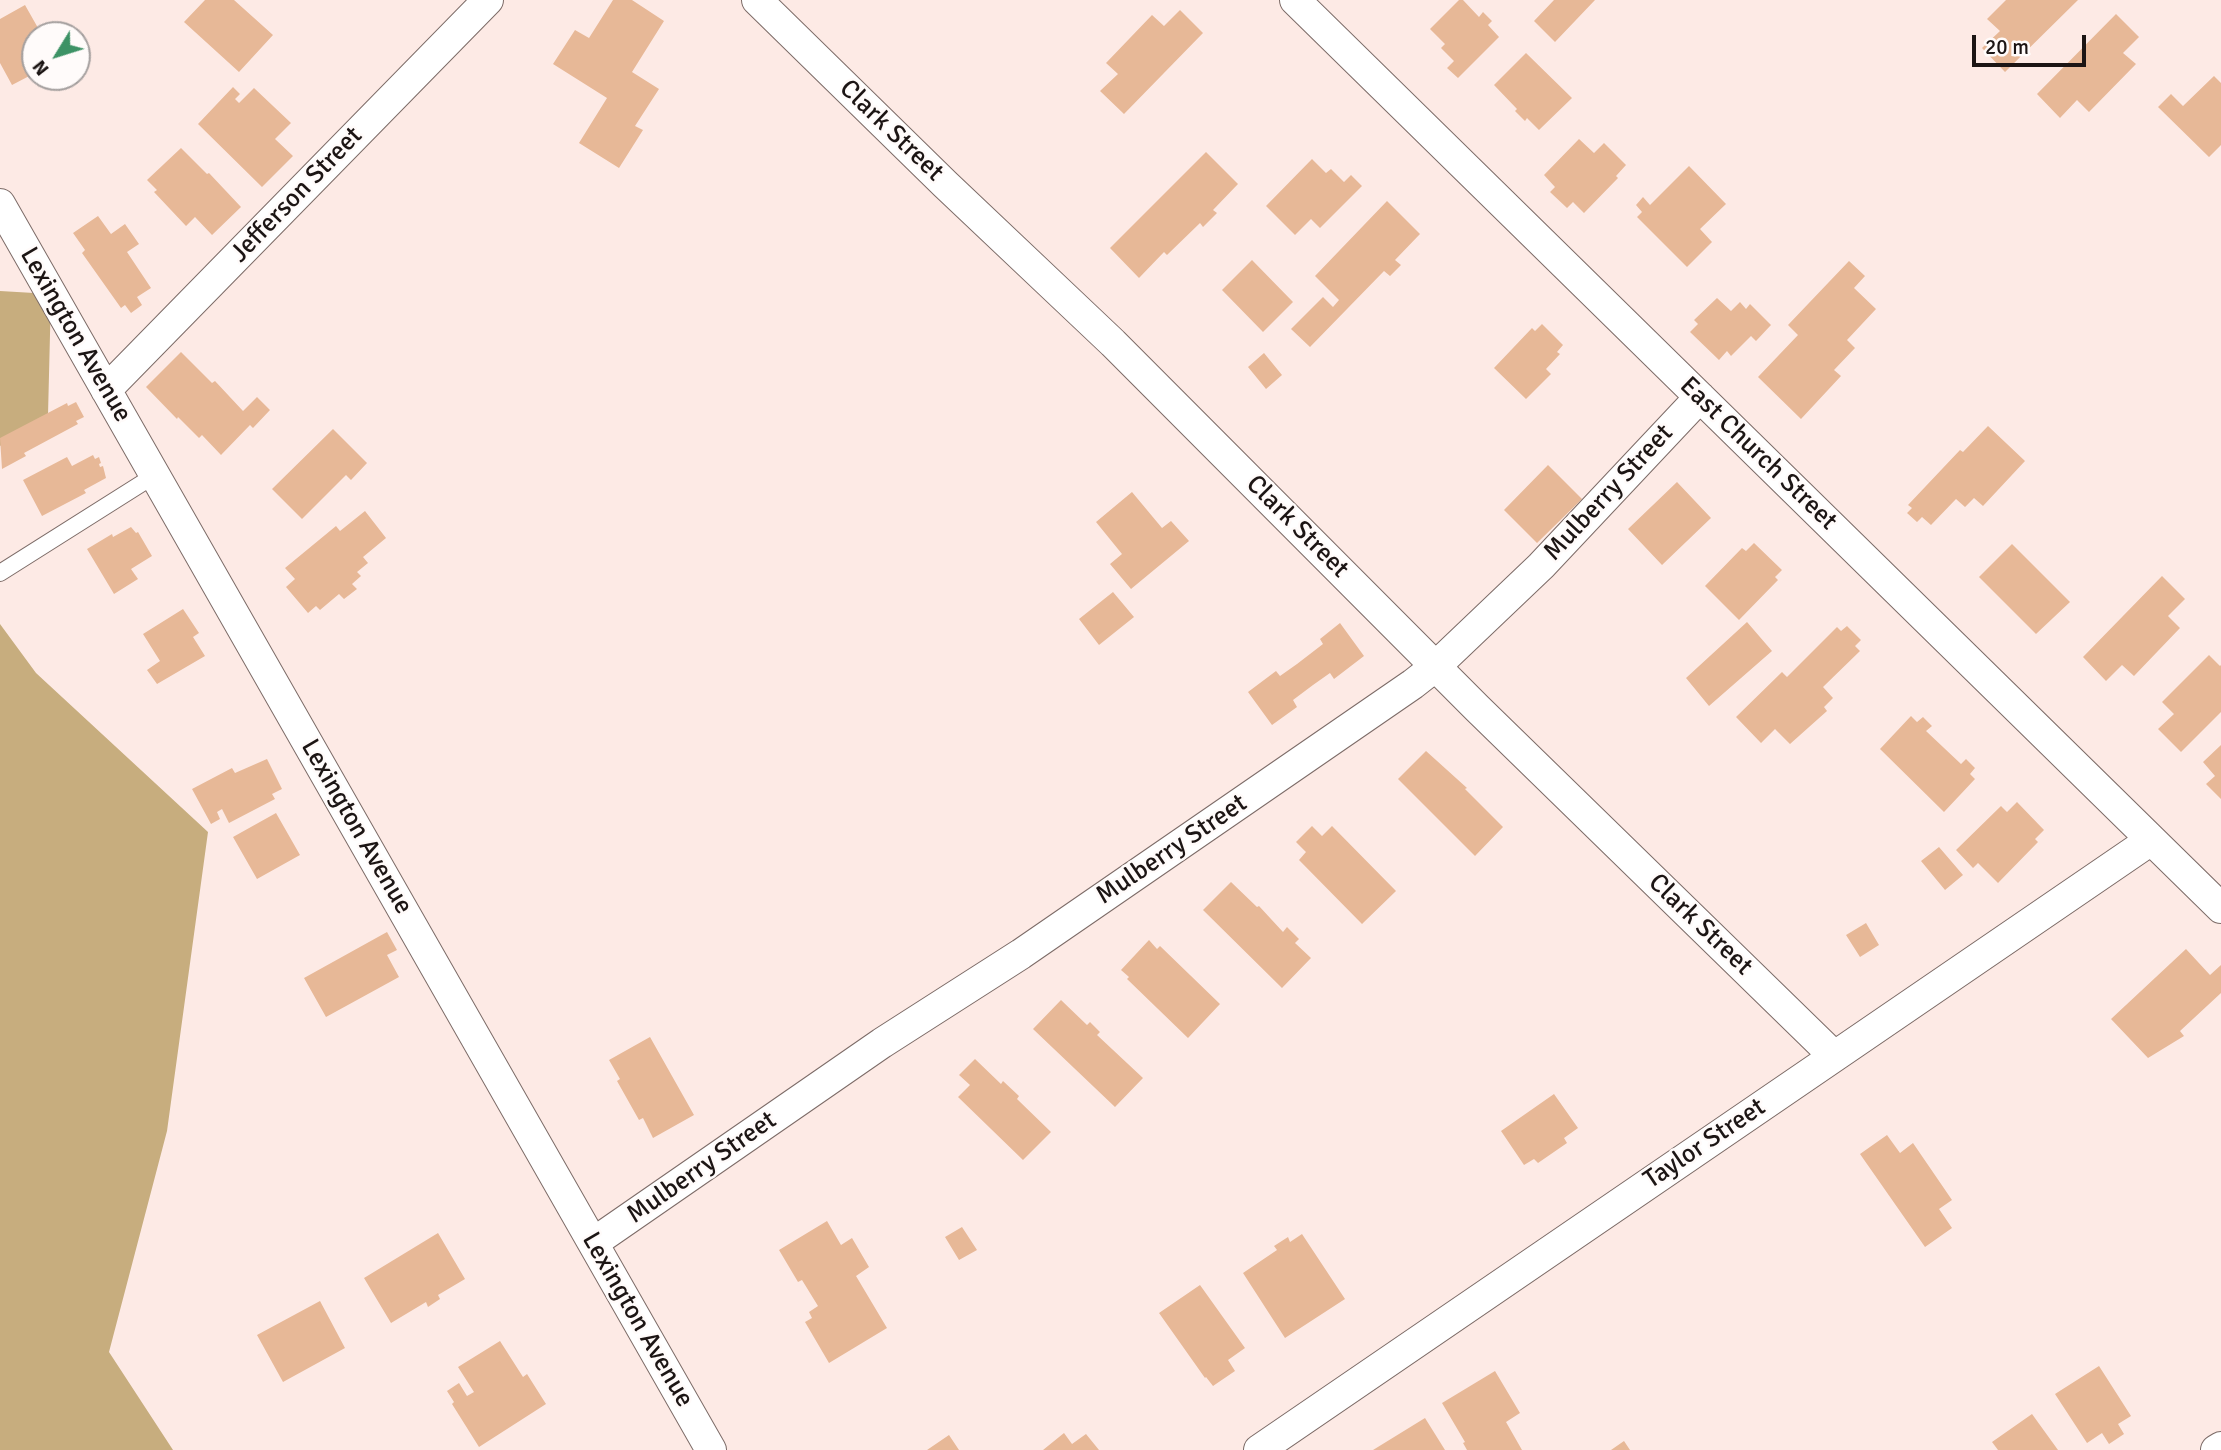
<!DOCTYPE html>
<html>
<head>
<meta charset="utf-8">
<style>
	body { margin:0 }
	#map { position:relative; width:2221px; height:1450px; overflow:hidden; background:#fdeae5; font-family:Signika,sans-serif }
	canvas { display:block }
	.north { position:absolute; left:21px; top:21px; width:70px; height:70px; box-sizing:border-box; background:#fffbfa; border:2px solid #a49f9e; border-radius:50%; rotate:232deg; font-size:19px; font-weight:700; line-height:28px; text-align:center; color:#1c1514 }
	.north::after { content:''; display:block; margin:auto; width:24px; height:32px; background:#3d9265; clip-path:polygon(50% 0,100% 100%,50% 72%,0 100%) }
	.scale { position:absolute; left:1972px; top:35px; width:114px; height:32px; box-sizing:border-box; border:4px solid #1c1514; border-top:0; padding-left:9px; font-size:21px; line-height:24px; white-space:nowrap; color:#1c1514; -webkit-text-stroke:5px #fffbfa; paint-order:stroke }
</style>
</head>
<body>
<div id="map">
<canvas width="2221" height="1450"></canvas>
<div class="north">N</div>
<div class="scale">20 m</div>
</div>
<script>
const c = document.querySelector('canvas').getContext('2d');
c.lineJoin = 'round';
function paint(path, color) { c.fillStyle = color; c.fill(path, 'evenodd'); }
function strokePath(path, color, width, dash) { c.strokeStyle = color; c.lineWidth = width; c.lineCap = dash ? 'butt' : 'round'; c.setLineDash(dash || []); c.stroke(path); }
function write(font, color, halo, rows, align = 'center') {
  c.font = font + ' Signika,sans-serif'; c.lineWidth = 5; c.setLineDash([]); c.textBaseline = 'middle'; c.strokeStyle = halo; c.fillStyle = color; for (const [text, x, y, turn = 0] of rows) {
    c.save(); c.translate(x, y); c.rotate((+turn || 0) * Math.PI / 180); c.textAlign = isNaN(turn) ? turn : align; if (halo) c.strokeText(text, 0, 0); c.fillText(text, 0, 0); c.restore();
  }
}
const forest = new Path2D(`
	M0,291L51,294L48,415L0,446Z
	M0,624L36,673L208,832L167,1131L109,1352L173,1450H0Z`);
const building = new Path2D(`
	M205,0H234L273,35L239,72L184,22Z
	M613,0H632L664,21L632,72L659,89L635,126L643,130L619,168L579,143L607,98L553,64L575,30L589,38Z
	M1459,0H1463L1479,17L1483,12L1492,21L1488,25L1499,37L1458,78L1447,68L1454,61L1441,48L1445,44L1430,29Z
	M1554,0H1595L1555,42L1534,21Z
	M2006,0H2078L2005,72L1982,48L2000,31L1987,19Z
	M25,5L42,35H35V73L12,85L0,63V19Z
	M1180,10L1203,33L1124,114L1100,91L1118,74L1106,63L1152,15L1164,26Z
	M2116,14L2139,37L2123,53L2136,64L2089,112L2077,100L2060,118L2037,94Z
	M1526,53L1572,98L1539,130L1527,118L1525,121L1515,111L1517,109L1494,85Z
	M2214,76L2221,83V145L2209,157L2158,107L2171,94L2183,106Z
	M233,87L240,94L235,99L239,103L254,88L291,123L275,139L293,156L262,187L198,124Z
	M1579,139L1594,153L1604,143L1626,165L1616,176L1618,178L1584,213L1573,202L1567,208L1550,192L1555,187L1544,175Z
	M181,148L207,174L209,173L241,207L212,235L195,217L186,226L154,192L157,190L147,180Z
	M1206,152L1238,184L1213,210L1217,213L1203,227L1200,223L1167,255L1164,252L1139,278L1110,248Z
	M1312,159L1326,173L1331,169L1344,182L1351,175L1362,186L1320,228L1311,219L1295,235L1266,206Z
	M1689,166L1726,204L1700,229L1712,242L1687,267L1637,217L1642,212L1636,205L1643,197L1650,205Z
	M1387,201L1420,234L1395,260L1401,265L1390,276L1384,271L1310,347L1291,329L1323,297L1333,307L1339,300L1315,276Z
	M98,216L111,234L125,224L139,244L127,252L151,288L137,297L142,305L131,313L125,305L121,308L82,253L85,250L73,233Z
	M1252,260L1293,302L1263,332L1222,290Z
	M1849,261L1865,276L1854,288L1876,309L1847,340L1855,348L1834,370L1841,376L1801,419L1758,377L1798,335L1788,325Z
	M1717,298L1731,311L1740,302L1746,309L1750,304L1771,325L1756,341L1751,336L1731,356L1727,351L1719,360L1690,332L1698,324L1694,320Z
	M1542,324L1563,345L1557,352L1560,354L1546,369L1551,374L1526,399L1494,368L1532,328L1535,331Z
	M181,352L212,383L215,381L243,411L257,397L270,410L253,428L250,425L221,455L202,435L199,438L178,417L177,419L146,387Z
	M1264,353L1282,375L1266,389L1248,367Z
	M76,402L84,417L76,421L78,424L24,453L26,456L2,469L0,438L67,403L68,406Z
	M1988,426L2025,461L1983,506L1974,498L1965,507L1956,499L1931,525L1922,517L1917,522L1907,513L1912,508L1908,505L1960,450L1963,452Z
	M333,429L367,463L351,480L346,475L302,519L272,489Z
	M93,455L95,459L99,457L101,463L99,464L100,467L103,466L106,478L84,490L86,493L42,516L23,480L67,457L72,466Z
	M1548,465L1582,499L1537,543L1504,510Z
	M1677,482L1711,518L1662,565L1628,529Z
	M1132,492L1162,528L1171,521L1189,541L1131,589L1110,564L1122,554L1096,522Z
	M365,511L386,538L363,557L368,563L357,572L361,576L352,584L357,589L344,599L339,594L320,610L316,606L308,613L286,587L295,579L285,568L336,526L340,531Z
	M131,527L136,533L138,532L152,556L131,569L138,579L114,594L87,549L112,534L113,537Z
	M1754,543L1782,570L1775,577L1778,580L1739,620L1705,586L1742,548L1746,551Z
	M2012,544L2070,602L2036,634L1979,577Z
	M2162,576L2185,599L2168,616L2180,628L2134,676L2122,665L2106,681L2083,657Z
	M1113,592L1134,617L1099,645L1079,619Z
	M183,609L199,633L193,637L205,656L157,684L147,670L160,661L143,634Z
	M1747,622L1772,651L1709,706L1686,678Z
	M1340,623L1364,656L1334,679L1330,673L1313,685L1293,700L1297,707L1272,725L1248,692L1276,671L1280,676L1297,664L1323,644L1320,639Z
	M1847,626L1861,640L1855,646L1860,651L1823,687L1833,698L1824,707L1827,711L1790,744L1775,729L1761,743L1736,717L1782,672L1787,677L1837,627L1841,631Z
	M2209,655L2220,666L2221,665V712L2181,752L2158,729L2174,714L2162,702Z
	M1911,716L1917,722L1923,717L1932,726L1926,731L1961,764L1966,759L1975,768L1970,774L1975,779L1944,812L1880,749Z
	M2221,745V799L2206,784L2215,776L2203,762Z
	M1426,751L1467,788L1465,789L1503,827L1475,856L1398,779Z
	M267,759L282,789L272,794L275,799L229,823L222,809L217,812L220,819L211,824L192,789L232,768L235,773Z
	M2017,802L2044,830L2035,839L2038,842L1998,883L1978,863L1973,868L1956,850L2001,806L2007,812Z
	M276,813L300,855L257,879L233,837Z
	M1312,826L1322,836L1332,826L1396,891L1362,924L1299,860L1306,852L1296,842Z
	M1939,847L1963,875L1945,890L1921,861Z
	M1231,882L1257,907L1259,906L1283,932L1287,927L1299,939L1295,943L1311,958L1282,988L1203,910Z
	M1866,923L1879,945L1860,957L1846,935Z
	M387,932L397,950L387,955L399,977L326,1017L304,978Z
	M1149,940L1157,949L1160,946L1220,1004L1188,1038L1127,979L1129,977L1121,970Z
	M2186,949L2210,975L2221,965V993L2180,1031L2184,1036L2148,1058L2111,1019Z
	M1061,1000L1087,1025L1090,1022L1100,1032L1097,1035L1143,1078L1115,1107L1033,1029Z
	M650,1037L694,1115L653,1138L643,1118L639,1120L617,1081L620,1079L609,1060Z
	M975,1059L1001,1084L1003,1081L1019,1096L1017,1099L1051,1132L1023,1160L958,1097L970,1085L959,1075Z
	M1554,1094L1578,1128L1564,1138L1567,1143L1538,1163L1534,1159L1524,1165L1501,1131Z
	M1887,1135L1900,1153L1913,1143L1952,1200L1939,1209L1952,1228L1925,1247L1860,1154Z
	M827,1221L841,1245L852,1238L869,1267L856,1276L887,1328L829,1363L805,1322L812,1318L809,1312L818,1306L802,1280L798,1282L779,1250Z
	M962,1227L977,1250L959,1260L945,1237Z
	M438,1233L465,1279L438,1295L440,1299L428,1307L426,1302L391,1323L364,1278Z
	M1302,1234L1345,1299L1285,1338L1243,1273L1277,1250L1274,1246L1288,1237L1290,1242Z
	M1200,1285L1245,1348L1228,1360L1235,1371L1213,1386L1206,1377L1205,1378L1159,1313Z
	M320,1301L345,1348L283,1382L257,1335Z
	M500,1341L523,1377L527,1374L546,1404L479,1447L452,1404L454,1402L447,1391L459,1383L467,1396L474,1392L458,1367Z
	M2099,1366L2131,1416L2118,1424L2124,1434L2109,1444L2102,1433L2087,1443L2055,1394Z
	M1495,1371L1520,1413L1506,1422L1522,1450H1467L1463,1443L1465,1442L1442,1403Z
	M2032,1414L2058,1450H1998L1992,1442Z
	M1425,1418L1445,1450H1373Z
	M1064,1433L1072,1444L1086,1434L1099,1450H1043Z
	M949,1435L959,1450H927Z
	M1624,1441L1630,1450H1611Z`);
const lane = new Path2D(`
	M0,573L155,475`);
const street = new Path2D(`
	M757,0L945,184L1113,343L1477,708L1834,1056
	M1295,0L2221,908
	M0,204L711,1450
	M106,390L488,0
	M593,1243L882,1043L1021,954L1413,684L1436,666L1541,566L1700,397
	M1259,1450L2151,840
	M2216,1450L2221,1447`);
const streetNames = [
	["Clark Street",891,131,44],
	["Jefferson Street",297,195,-46],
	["Lexington Avenue",75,335,60],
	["East Church Street",1758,454,44],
	["Mulberry Street",1609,493,-47],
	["Clark Street",1297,527,45],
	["Lexington Avenue",356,827,60],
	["Mulberry Street",1172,850,-34],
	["Clark Street",1700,925,44],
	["Taylor Street",1705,1144,-34],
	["Mulberry Street",702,1168,-35],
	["Lexington Avenue",637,1320,60]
];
paint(forest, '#c7ad7e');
paint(building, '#e7b897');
strokePath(lane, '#7c6b67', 18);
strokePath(street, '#7c6b67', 32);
strokePath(lane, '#fff', 16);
strokePath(street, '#fff', 30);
write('26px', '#1c1514', '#fffbfa', streetNames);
</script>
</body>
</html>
